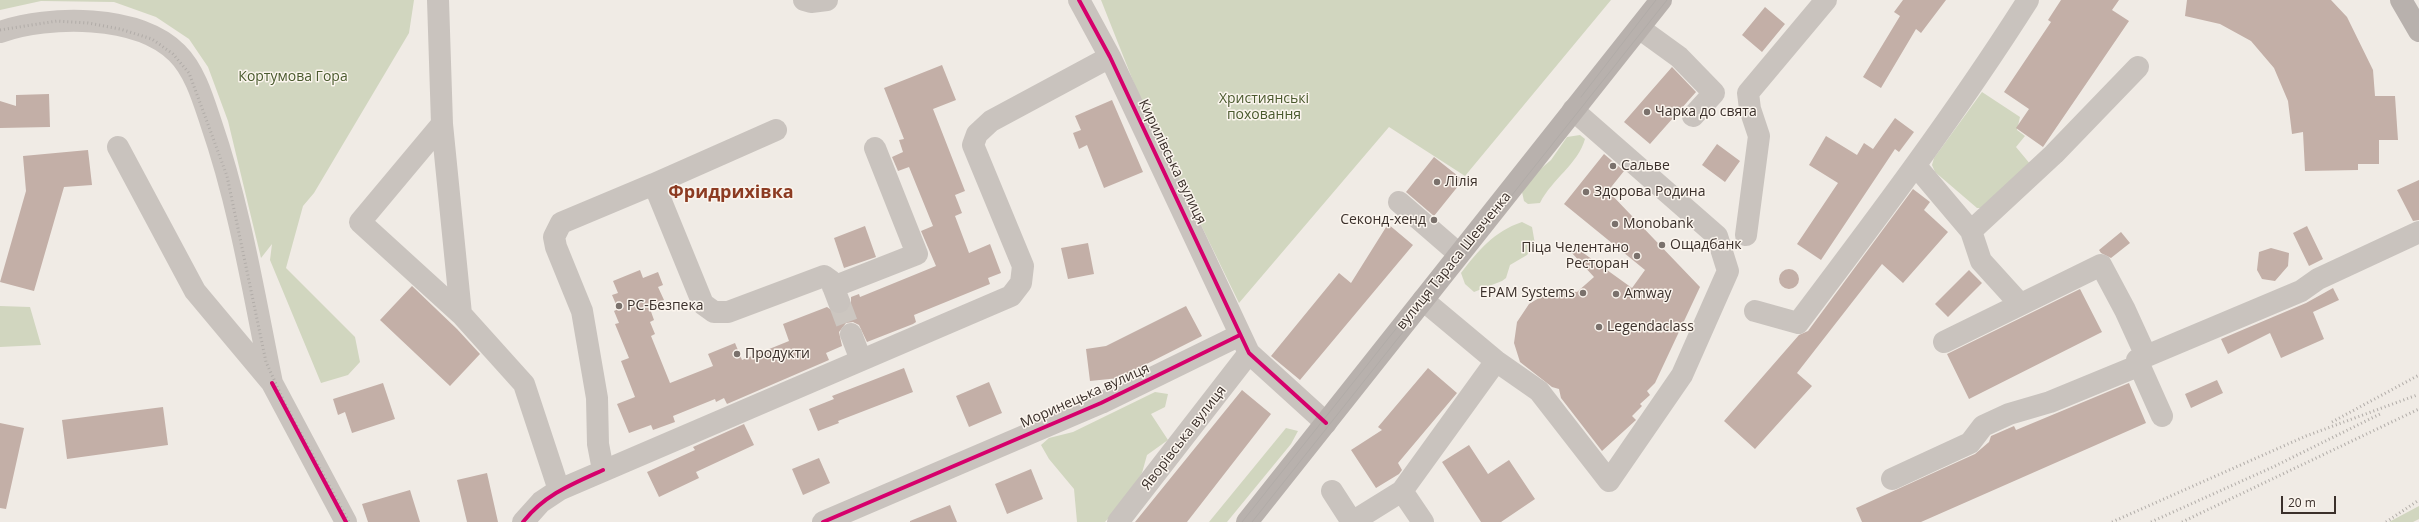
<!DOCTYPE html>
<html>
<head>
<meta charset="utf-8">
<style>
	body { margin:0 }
	#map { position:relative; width:2419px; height:522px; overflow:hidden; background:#f0ebe5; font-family:"Open Sans",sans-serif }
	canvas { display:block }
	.scale { position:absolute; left:2281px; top:496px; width:55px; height:18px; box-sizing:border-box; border:2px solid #3b302b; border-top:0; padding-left:5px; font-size:12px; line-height:14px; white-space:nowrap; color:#3b302b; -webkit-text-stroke:3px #fbf5ee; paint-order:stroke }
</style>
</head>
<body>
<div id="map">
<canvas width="2419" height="522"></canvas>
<div class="scale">20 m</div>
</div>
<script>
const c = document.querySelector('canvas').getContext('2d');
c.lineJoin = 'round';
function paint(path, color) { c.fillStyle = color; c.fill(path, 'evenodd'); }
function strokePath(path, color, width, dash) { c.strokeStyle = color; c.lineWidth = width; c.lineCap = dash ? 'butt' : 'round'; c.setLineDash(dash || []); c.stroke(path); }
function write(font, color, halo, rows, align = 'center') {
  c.font = font + ' "Open Sans",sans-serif'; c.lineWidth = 3; c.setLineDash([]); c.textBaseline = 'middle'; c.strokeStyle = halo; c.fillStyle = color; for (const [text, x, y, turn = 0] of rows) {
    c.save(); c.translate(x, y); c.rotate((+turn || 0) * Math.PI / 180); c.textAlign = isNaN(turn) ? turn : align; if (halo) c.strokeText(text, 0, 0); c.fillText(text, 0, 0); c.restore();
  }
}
const green = new Path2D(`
	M0,0H414L409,33L314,193L303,206L286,268L355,337L360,362L348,375L321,383L270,260L272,244L261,258L228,121L208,67L189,39L156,17L114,2L41,1L0,10Z
	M1101,0H1611L1465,176L1389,127L1239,303L1143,106Z
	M1982,92L2020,117L2017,130L2025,136L2016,147L2031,165L1989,208H1977L1935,172L1932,165L1934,158Z
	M1580,135L1585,139C1578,164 1552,179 1540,203L1528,204L1524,201L1522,192L1531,177L1551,160L1567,137Z
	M1522,222L1532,227L1535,244L1527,255L1510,265L1506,278L1502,281L1474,292L1465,284L1461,273C1479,250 1493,232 1522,222Z
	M0,306L30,307L41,345L0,347Z
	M1155,392L1168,394L1165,407L1151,414L1168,440L1147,455L1142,473L1125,500L1105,522H1077L1074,489L1049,459L1041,445L1049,438L1073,432Z
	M1286,428L1298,431L1291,444L1227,522H1209Z
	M2419,506V519L2413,522H2389Z`);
const building = new Path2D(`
	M1903,0H1946L1921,33L1916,29L1881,88L1863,77L1900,16L1894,12Z
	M2061,0H2119L2112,10L2129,21L2043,147L2016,128L2029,109L2004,92L2051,22L2048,20Z
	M2187,0H2331L2347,17L2373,70L2375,96H2395L2398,140H2379V164H2358V170L2305,171L2303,132L2292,134L2288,101L2274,68L2251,41L2220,24L2185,16Z
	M1765,7L1785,24L1762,52L1742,35Z
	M942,65L956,100L933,109L965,191L955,195L962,213L955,216L969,253L990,244L1001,273L988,278L990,284L914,315L916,322L913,324L867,342L859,325L853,322L846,323L839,332L842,346L826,353L829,360L727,404L724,398L716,402L715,399L673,416L675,422L653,430L651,425L629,433L617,404L635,397L621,361L629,358L615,324L619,323L614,311L618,309L612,295L618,293L613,281L640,270L643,278L658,272L663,285L658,287L664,300L649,306L654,320L650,322L655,334L651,336L670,383L713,366L708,354L735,343L742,360L789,341L783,324L827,307L837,314H844L851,304V297L859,294L860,297L936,266L921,231L933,226L909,167L898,171L892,157L903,152L899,140L904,139L884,88Z
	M1672,67L1696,92L1650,144L1624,122Z
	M49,94L50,127L0,128V101L16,106V95Z
	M1112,100L1143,172L1104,188L1087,145L1079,149L1073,133L1081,130L1075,116Z
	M1895,118L1914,132L1899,152L1895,149L1821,260L1797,244L1838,183L1809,165L1826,136L1857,155L1864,143L1873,149Z
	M1717,144L1740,161L1725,182L1702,165Z
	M88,150L92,185L64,187L34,291L0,282L26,191L23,156Z
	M1604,154L1624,171L1608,191L1700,287L1655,383L1647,391L1650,395L1640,404L1642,406L1632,416L1636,420L1602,451L1561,398L1559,389L1552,387L1520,362L1514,343L1517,322L1529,304L1547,293L1558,290L1577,292L1594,277L1571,252L1575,247L1632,288L1645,270L1564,204Z
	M1434,157L1463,180L1434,216L1406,192Z
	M2419,180V220L2413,221L2397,190Z
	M1913,189L1930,202L1924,210L1948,232L1903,283L1882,264L1797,373L1812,386L1755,449L1724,421L1799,335L1808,331Z
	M1388,224L1413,245L1300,380L1271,356L1339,273L1351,283Z
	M865,226L876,257L844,268L834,238Z
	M2307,226L2323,259L2309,266L2293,233Z
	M2121,232L2130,243L2111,258L2101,253L2099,250Z
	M1088,243L1094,274L1068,279L1061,248Z
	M2271,248L2289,253L2288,266L2275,281L2262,279L2257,270L2259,252Z
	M1779 279a10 10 0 1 1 20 0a10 10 0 1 1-20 0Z
	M1969,270L1982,283L1948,317L1935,304Z
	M412,286L457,329L480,354L450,386L380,320Z
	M2333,288L2339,300L2313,312L2324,339L2281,358L2270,333L2228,354L2221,339L2306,303Z
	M2080,289L2102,332L1969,399L1947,354Z
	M1186,306L1202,336L1119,378L1090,381L1086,349L1106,346Z
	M904,368L913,392L838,421L839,423L818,431L809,409L834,399L832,396Z
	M1428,368L1457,393L1398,463L1402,470L1399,474L1376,488L1351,450L1382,430L1378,427Z
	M2217,380L2223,393L2191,408L2185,394Z
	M989,382L1002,413L969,427L956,396Z
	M383,383L395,419L352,433L345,412L338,415L333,399Z
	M2129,383L2146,423L1921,522H1862L1856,508L1975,454L1989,442L1991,436L2014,426L2016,430Z
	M1242,390L1271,414L1187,522H1135Z
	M163,407L168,445L67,459L62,420Z
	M0,423L24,428L6,509L0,508Z
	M744,424L754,445L696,472L699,478L659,497L647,472L695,450L693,447Z
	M1469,445L1488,474L1509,460L1535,499L1501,522H1481L1442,462Z
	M819,458L830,483L803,495L792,469Z
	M1031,469L1043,499L1007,514L995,484Z
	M487,473L498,522H467L457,480Z
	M410,490L420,522H368L362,504Z
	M950,505L957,522H910V521Z`);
const minorTunnel = new Path2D(`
	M839,302L851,334`);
const minor = new Path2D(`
	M438,0L442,124L461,314
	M804,0L811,2L827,0
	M1079,0L1110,57L1249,353L1326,423
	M1639,28L1679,57L1714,93L1693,116
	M0,32C49,15 138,14 177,53C195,71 203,99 211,123C240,207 254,295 272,383
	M442,124L360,222L461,314L524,384L559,490
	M118,147L195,291L272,383L346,522
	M1916,166L1971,231L1981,261L2020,304
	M654,184L776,130
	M1399,202L1459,254
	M1971,231L2054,154L2138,67
	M1746,235L1759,136L1750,109L1748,93L1826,0
	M833,287L917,254L875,148
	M1423,300L1496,361L1539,391L1609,481L1682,375L1728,271L1717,236L1573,110
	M1755,311L1798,323C1878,217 1957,112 2028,0
	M851,334L861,360
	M1944,342L2101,265L2125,310L2146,356
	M2162,416L2137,360L2301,291L2318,279L2419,232
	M603,470L598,444L597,398L582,311L556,247L554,237L561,223L654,184L703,304L714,312H728L824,276L831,281L839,302
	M1892,479L1970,443L1983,426L2009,414L2050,402L2140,365
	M1332,491L1352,522L1402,491L1423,522
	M1402,491L1496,361
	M523,522L541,502L559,490L1011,296L1021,283L1023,266L973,145L977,134L991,121L1110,57
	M823,522L1101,403L1240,335
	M1118,522L1249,353`);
const major = new Path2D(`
	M2401,0L2419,31
	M1247,522L1661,0`);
const tram = new Path2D(`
	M1581,97L1656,0
	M1242,522L1403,320
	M1252,522L1667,0`);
const rail = new Path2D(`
	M0,30L57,21L88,23L120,29L152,39L173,54L189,73L227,176L266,362L286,406L349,522
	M2332,422L2419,375
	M2112,522L2306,436L2417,395
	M2151,522L2273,467L2380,414
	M2182,522L2419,409
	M2386,522L2419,500`);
const cycleway = new Path2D(`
	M1079,0L1110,57L1249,353L1326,423
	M272,383L346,522
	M523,522C544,495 572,484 603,470
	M823,522L1101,403L1240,335`);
const markers = [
	[1647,112,4,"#7a716c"],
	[1613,166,4,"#7a716c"],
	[1437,182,4,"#7a716c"],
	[1586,192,4,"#7a716c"],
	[1434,220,4,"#7a716c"],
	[1615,224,4,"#7a716c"],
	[1662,245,4,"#7a716c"],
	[1637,256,4,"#7a716c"],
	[1583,293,4,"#7a716c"],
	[1616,294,4,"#7a716c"],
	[619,306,4,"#7a716c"],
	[1599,327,4,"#7a716c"],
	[737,354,4,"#7a716c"]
];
const parkNames = [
	["Кортумова Гора",293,77],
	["Християнські",1264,99],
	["поховання",1264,115]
];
const poiNames = [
	["Чарка до свята",1655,112],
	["Сальве",1621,166],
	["Лілія",1445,182],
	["Здорова Родина",1594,192],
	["Секонд-хенд",1426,220,"right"],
	["Monobank",1623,224],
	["Ощадбанк",1670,245],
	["Піца Челентано",1629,248,"right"],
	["Ресторан",1629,264,"right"],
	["EPAM Systems",1575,293,"right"],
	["Amway",1624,294],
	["РС-Безпека",627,306],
	["Legendaclass",1607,327],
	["Продукти",745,354]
];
const streetNames = [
	["Кирилівська вулиця",1172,162,64],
	["вулиця Тараса Шевченка",1454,261,-51],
	["Моринецька вулиця",1085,396,-24],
	["Яворівська вулиця",1184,438,-52]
];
const districtNames = [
	["Фридрихівка",731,193]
];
paint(green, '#d1d6bf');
paint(building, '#c3afa7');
strokePath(minorTunnel, '#ccc6c0', 22, [22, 11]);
strokePath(minor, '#c9c3be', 22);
strokePath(major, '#b8b1ad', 22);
strokePath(tram, '#b1aca8', 1);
strokePath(rail, '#b1aca8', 3, [1, 3]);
strokePath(cycleway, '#d6006c', 4);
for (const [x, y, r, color] of markers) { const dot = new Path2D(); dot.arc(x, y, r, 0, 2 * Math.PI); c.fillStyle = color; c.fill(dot); strokePath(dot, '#fbf5ee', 1.5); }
write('14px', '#4a5a2e', '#fbf5ee', parkNames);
write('14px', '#3b302b', '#fbf5ee', poiNames, 'left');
write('14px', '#3b302b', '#fbf5ee', streetNames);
write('bold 18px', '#8c3b22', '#fbf5ee', districtNames);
</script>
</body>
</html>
